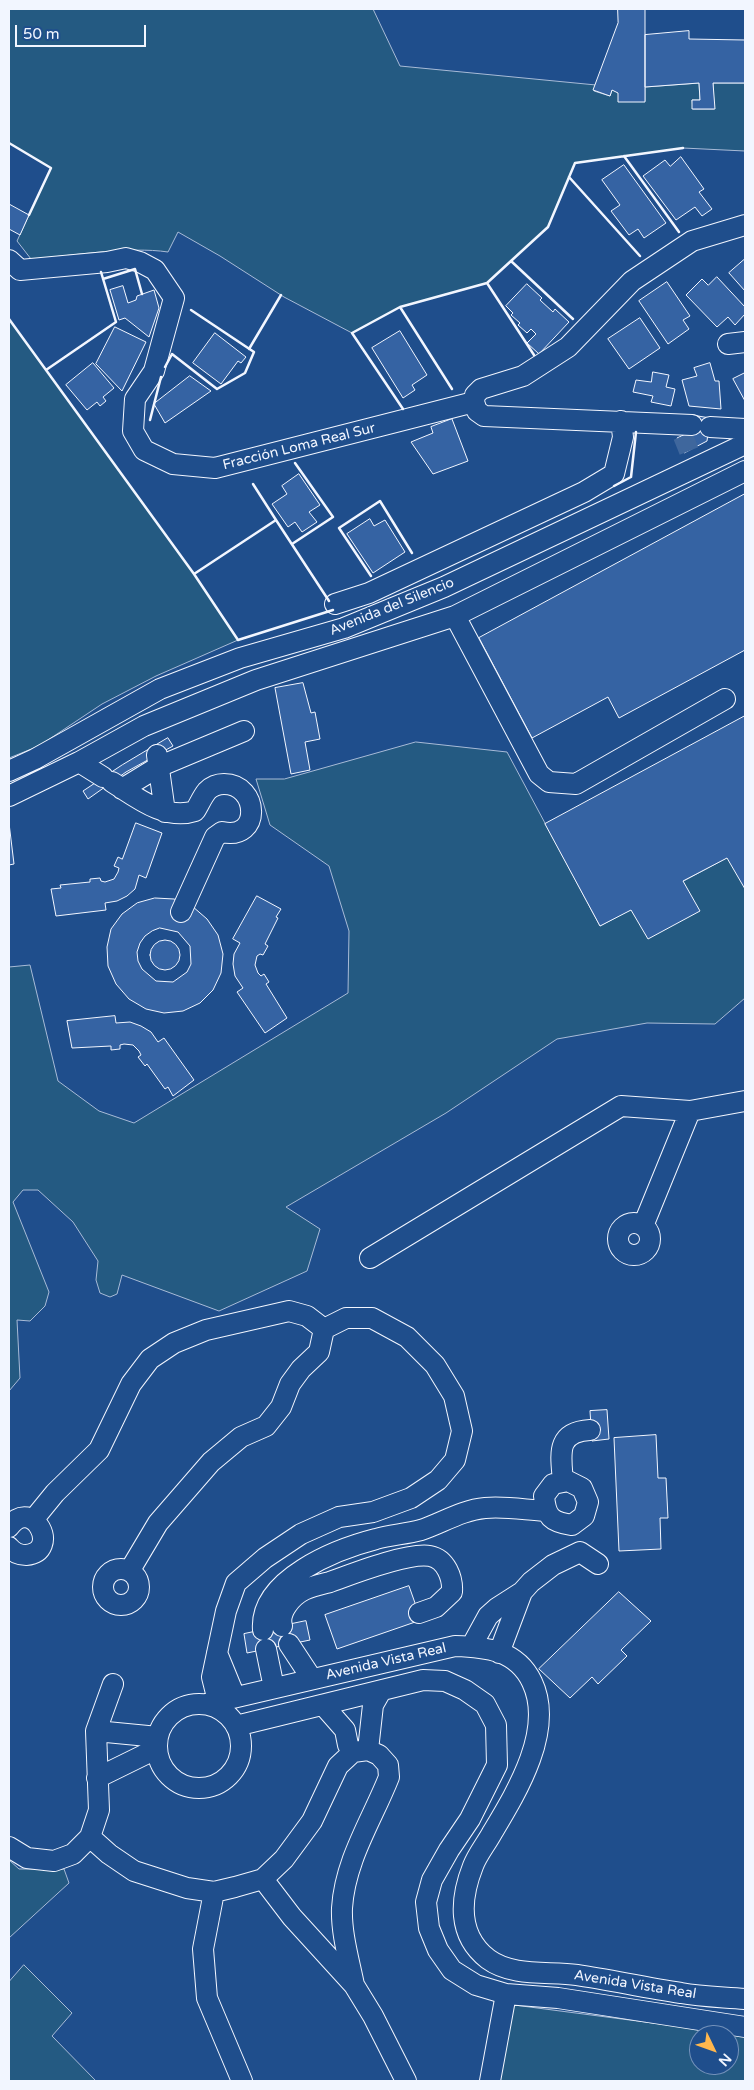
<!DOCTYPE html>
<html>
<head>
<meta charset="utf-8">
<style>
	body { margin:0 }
	#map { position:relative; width:754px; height:2090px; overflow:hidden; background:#1f4e8c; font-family:"Varela Round",sans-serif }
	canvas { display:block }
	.frame { position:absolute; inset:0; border:10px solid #f2f6ff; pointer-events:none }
	.north { position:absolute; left:689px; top:2025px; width:50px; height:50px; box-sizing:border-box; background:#1f4e8c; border:1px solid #7391ba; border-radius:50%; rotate:132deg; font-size:14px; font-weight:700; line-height:20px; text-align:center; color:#f2f6ff }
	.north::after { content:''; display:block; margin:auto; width:18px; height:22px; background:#ffb74d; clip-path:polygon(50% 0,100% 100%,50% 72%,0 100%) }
	.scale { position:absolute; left:15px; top:25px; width:131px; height:22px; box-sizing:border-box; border:2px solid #f2f6ff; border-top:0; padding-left:6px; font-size:15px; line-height:18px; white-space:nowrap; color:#f2f6ff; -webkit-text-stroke:4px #1f4e8c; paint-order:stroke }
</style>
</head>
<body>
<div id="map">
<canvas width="754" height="2090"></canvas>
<div class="frame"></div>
<div class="north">N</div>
<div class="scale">50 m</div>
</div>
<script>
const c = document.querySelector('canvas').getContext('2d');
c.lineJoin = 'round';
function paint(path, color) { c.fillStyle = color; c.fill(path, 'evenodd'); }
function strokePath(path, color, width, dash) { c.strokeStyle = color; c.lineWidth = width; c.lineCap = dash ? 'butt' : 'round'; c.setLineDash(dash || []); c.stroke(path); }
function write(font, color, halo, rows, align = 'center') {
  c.font = font + ' "Varela Round",sans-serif'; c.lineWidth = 4; c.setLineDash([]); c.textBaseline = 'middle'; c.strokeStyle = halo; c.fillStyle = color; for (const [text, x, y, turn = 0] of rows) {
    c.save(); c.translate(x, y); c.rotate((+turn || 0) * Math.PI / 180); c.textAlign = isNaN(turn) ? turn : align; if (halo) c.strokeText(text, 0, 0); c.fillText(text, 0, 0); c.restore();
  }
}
const green = new Path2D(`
	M9,9H373L400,66L596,85L594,91L610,96L612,90L645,101V87L699,83L700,100H692L693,109H714L713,83H745V151L683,148L575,163L548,227L487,283L400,307L352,333L284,297L220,256L178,232L168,252C129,246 71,256 31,259L17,241L51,168L9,143Z
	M9,319L194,574L238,640L156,676L102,704L39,746L9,758Z
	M416,742L507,752L600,926L745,848V998L715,1024L647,1023L557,1039L446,1113L286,1207L320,1229L307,1271L219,1311L122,1275L117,1294L110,1297L100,1293L96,1280L98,1261L73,1222L38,1190H23L13,1202L49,1292L45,1306L30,1321L17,1320L20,1378L9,1391V967L30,965L58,1081L99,1111L134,1123L348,993L349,931L329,866L270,825L256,779H284Z
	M9,1860L19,1869H64L69,1883L9,1938Z
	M24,1965L72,2013L52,2036L96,2081H9V1982Z
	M514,2005L745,2035V2081H499ZM699,2035H729V2065H699Z`);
const building = new Path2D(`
	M618,9H645V102H618V93L612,90L610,96L593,90L618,23Z
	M689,31V39L745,40V83H713L715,109H692V100H700L699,83L645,87V35Z
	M681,157L704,189L699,192L712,209L702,216L695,207L676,220L643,176L665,160L670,166Z
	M624,165L666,223L644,238L638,229L629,235L611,211L620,205L602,180Z
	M9,204L29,215L20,235L9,229Z
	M745,259V291L729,273Z
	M717,277L745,307V314L735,325L728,317L717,327L686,295L702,279L708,285Z
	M667,282L690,316L683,320L689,329L668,344L639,301Z
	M527,284L542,298L540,300L553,312L555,309L569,322L539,354L527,343L536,334L531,329L527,333L518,325L520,323L511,315L513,313L506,306Z
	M123,286L128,303L136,300L137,296L154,290L159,308L149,337L125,318L119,320L110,290Z
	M640,318L660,348L629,369L608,339Z
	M115,327L146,342L122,391L96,364Z
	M400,331L427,375L412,385L415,390L403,398L372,348Z
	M215,333L246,357L241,363L238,361L221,384L193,363Z
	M93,363L114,388L103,397L106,401L100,406L97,402L87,410L66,385Z
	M710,363L715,381H719L721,409L689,406L682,380L697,376L694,368Z
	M653,372L669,375L666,387L675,389L671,406L651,402L653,396L633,392L636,380L651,382Z
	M745,373V401L733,379Z
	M190,376L211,391L165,423L154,404Z
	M692,415L710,418L707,441L684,453L677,438L690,432Z
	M452,419L468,461L433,474L411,442L433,433L431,427Z
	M299,474L320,505L309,512L317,522L302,532L295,522L288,527L272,504L287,494L282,486Z
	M745,494V650L619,718L608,697L532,738L479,638Z
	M370,519L374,526L385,520L405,552L373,573L347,534Z
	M303,683L311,713L315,712L320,739L305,742L310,770L291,774L275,688Z
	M745,716V889L727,858L683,881L700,911L648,939L631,910L600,926L545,824Z
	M168,738L173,746L126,772L88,799L83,791L122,765Z
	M9,823L14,864L9,865Z
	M136,823L162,833L146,878L139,875L135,889L127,896L117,901L105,903L106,910L56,916L51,889L61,888L60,885L90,882V879L100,878L101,881L105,882L114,879L118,872L119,868L114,866L118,857L122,859Z
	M257,896L281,909L276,917L278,918L265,944L268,946L263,955L260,954L257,956L255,965L258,973L261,976L264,974L269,982L266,984L287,1018L265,1033L237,992L243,988L235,976L233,964L234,954L240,943L233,939Z
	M155,898L174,899L192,906L207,919L218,935L223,954L221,973L213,990L200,1003L183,1011L164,1013L146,1009L129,999L116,984L108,966L107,947L111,929L122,914L137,903ZM160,928L178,932L190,946L191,964L187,972L173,982L156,981L142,969L138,961L137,952L140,943L145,936L152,931Z
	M150 955a15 15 0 1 1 30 0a15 15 0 1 1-30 0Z
	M115,1016L116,1023L130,1022L141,1026L151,1032L158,1042L164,1038L194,1080L173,1096L168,1087L165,1089L147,1064L145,1066L138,1057L141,1055L139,1051L133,1045L124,1044L120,1045V1049L111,1050V1046L72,1048L67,1021Z
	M607,1410L609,1439L592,1441L590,1411Z
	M656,1435L658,1478H666L668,1518H660L661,1549L619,1551L614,1438Z
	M409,1586L421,1620L337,1649L325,1615Z
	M619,1592L651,1621L621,1650L627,1656L598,1684L592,1677L570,1698L539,1669Z
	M306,1621L310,1640L247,1653L244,1634Z`);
const minorTunnel = new Path2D(`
	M683,436L689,451`);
const minor = new Path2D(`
	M9,260L20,270L107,262L126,258L140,262L155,270L174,298L154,371L135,399L133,431L144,450L173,464L215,468L474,402
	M728,344L745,342
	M692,425L484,416L477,411L474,402L475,395L481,389L523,376L568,347L632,281L692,241L745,225
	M710,427L745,429
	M335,604L369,593L584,492L614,474L623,437L621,421
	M455,616L539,774L549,782L576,784L725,699
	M157,755L165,812
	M79,762L103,777
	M9,771L35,759L160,689L240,658L344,628L444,587L745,444
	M112,782C136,797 165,821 195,811C199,805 202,797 207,791C212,786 218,784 224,784C259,784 262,841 222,832L215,837L181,912
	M122,789L158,767L244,731
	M9,796L79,762L144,726L256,680L455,616L745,471
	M618 1239a16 16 0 1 1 32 0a16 16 0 1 1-32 0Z
	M643,1226L690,1111
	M370,1258L621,1106L690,1111L745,1101
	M568,1481L582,1488L588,1502L584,1516L572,1525C551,1522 546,1517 544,1496L553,1484Z
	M563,1482C561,1455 555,1432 590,1430
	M33,1520L55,1493L99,1450L131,1384L150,1359L174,1343L206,1330L289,1311L307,1316L324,1329
	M9,1527C33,1495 62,1552 26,1555C19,1555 13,1552 9,1547
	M103 1587a18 18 0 1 1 36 0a18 18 0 1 1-36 0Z
	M130,1570L158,1523L211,1462L241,1437L266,1426L281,1407L290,1384L301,1369L319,1352L324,1329L346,1318H372L407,1337L435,1365L454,1396L462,1431L455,1460L438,1480L411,1498L373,1512L339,1517L301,1534L265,1558L236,1583L226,1611L212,1677L218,1701
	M282,1626C278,1612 292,1596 304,1590C312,1586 322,1584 330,1582C352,1574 408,1552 430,1556C446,1559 453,1578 452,1592L436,1607L419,1613
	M263,1630C259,1579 337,1549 376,1539C390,1535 406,1534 421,1530C442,1523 462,1510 485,1508C505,1506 526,1510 546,1511
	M289,1644L312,1679
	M471,1647L488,1616L497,1608L522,1592L531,1582L553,1565L580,1552L598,1564
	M266,1649L274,1688
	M217,1653L235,1697
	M499,1653L522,1592
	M207,1704L455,1646C486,1647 517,1650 532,1682C555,1730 516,1793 492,1833C486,1844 477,1855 473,1866C460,1899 457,1935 488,1959C512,1977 549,1971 577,1975C611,1980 646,1988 681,1993C702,1997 724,1997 745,1999
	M157 1746a42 42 0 1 1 84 0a42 42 0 1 1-84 0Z
	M323,1705L345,1730L348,1745L353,1752
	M236,1726L423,1680L445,1681L465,1690L485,1704L496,1725L497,1765L470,1819L449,1850L432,1880L426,1902L429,1928L438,1950L452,1970L476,1985L506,1994L558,1998L745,2027
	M96,1731L158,1737
	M368,1750L373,1705L381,1691
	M97,1778L156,1749
	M90,1837L109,1854L134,1871L187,1888L214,1892L235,1887L263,1879L284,1859L312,1821L338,1766L353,1752L368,1750L379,1755L388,1765L389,1777C372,1820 345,1860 342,1908C341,1933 349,1960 354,1985
	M9,1847L27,1858L54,1861L73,1854L90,1837L99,1810L96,1731L113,1684
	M263,1879L292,1917L354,1985L373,2016L406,2081
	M214,1892L203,1949L207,1998L242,2081
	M490,2081L506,1994`);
const wall = new Path2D(`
	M9,143L51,168L29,215
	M624,156L679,232
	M569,177L640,256
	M511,261L573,319
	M101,272L116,322L46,370L194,574
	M103,279L135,269L142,294
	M487,283L534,355
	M400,307L452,389
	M9,319L46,370
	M249,349L281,295
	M165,367L172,354L217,389L245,373L254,352L191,310
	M403,409L352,333L400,307L487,283L548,227L575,163L683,148
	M150,420L161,377
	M253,484L276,520
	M614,486L631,477L636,432
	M292,544L333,517L295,463
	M371,576L339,528L380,501L412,553
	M329,601L276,520L194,574L238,640L333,610`);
const streetNames = [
	["Fracción Loma Real Sur",299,447,-14],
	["Avenida del Silencio",392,607,-22],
	["Avenida Vista Real",386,1662,-13],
	["Avenida Vista Real",635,1985,9]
];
paint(green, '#245a82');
strokePath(green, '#a8bbd7', 1);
paint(building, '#3563a3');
strokePath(building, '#f2f6ff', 1);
strokePath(minorTunnel, '#3f679d', 20, [20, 10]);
strokePath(minor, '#f2f6ff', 22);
strokePath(minor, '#1f4e8c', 20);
strokePath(wall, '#f2f6ff', 2.5);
write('14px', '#f2f6ff', '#1f4e8c', streetNames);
</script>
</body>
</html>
